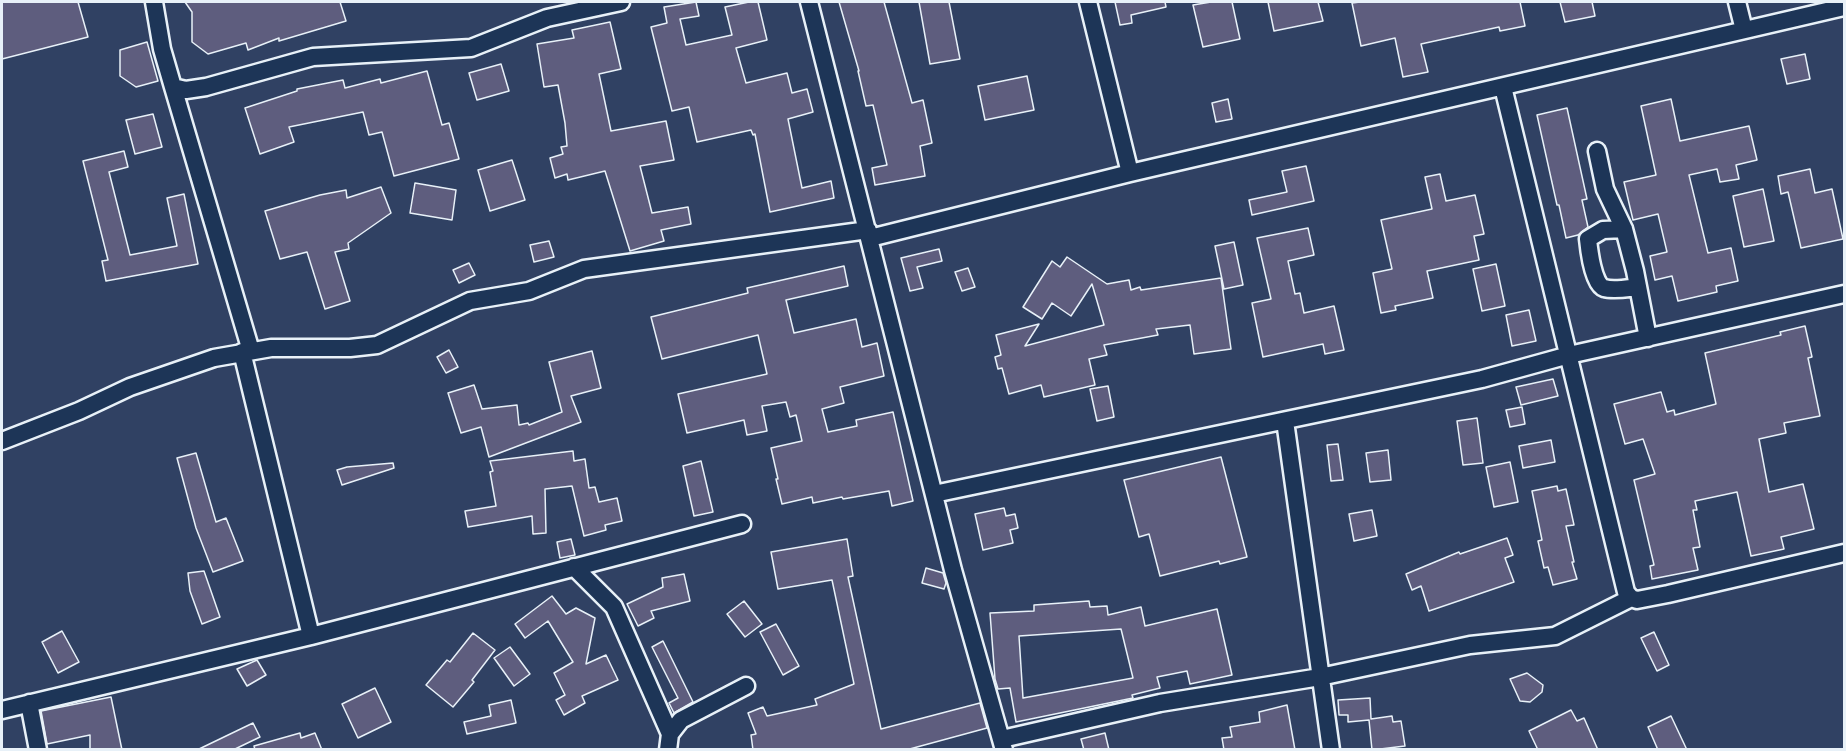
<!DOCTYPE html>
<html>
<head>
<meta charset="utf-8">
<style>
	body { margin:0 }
	#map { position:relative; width:1846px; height:751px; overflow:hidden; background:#304163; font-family:"Comic Neue",sans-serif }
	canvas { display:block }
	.frame { position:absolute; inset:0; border:3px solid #e8f1f8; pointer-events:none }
</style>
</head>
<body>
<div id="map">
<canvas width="1846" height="751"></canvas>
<div class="frame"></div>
</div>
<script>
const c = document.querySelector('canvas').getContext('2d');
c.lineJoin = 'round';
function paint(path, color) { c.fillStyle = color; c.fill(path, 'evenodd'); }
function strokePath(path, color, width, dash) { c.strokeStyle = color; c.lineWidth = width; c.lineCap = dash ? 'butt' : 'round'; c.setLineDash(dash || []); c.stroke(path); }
const building = new Path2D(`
	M2,2H78L88,37L2,59Z
	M185,2H340L346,21L279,41V38L248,50L246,43L208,54L192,42V12Z
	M696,2L699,16L680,19L686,45L732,35L725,7L749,2H758L767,40L736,48L746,83L787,73L792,93L807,89L813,112L788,119L802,188L831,181L834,198L770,212L755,134L753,135L751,130L697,142L689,107L672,111L651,27L667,23L664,7Z
	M839,2H884L912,103L923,100L932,143L920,146L925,176L875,185L872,168L887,165L873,105L866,106L858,71H859Z
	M919,2H949L960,59L930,64Z
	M1115,2H1165L1166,7L1131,15L1132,23L1120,25Z
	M1211,2H1232L1240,39L1203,47L1193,5Z
	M1268,2H1318L1323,21L1274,31Z
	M1360,2H1520L1525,26L1500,31L1499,27L1421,44L1428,72L1403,77L1395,38L1361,46L1352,3Z
	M1560,2H1592L1595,16L1565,22Z
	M610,22L621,69L599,74L611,131L666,121L674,160L640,166L652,213L688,207L691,224L661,230L664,241L630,251L605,171L568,180L567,174L555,178L550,158L563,154L561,147L567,146L565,123L558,85L544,87L537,44L574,38L572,30Z
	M147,42L158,81L136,87L120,76V50Z
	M1805,54L1810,79L1787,84L1781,59Z
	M501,64L509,91L477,100L469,73Z
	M427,71L442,125L449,123L459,159L394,176L382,132L369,135L363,112L289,127L294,142L260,154L245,108L297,91V89L343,80L345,88L380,79L381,83Z
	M1027,76L1034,110L985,120L978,86Z
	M1228,99L1232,119L1216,122L1212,103Z
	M1671,99L1680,141L1749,126L1757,160L1736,165L1739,179L1720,182L1717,169L1689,175L1708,253L1731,248L1738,281L1716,286L1717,292L1678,301L1672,276L1655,280L1650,256L1667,252L1658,214L1633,220L1624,182L1656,175L1641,106Z
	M1567,108L1587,199L1582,200L1588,227L1578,235L1566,238L1559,205H1557L1537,115Z
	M153,114L162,147L135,154L126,120Z
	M124,151L128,167L109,172L130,255L177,246L167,198L184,194L198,264L106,281L102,261L108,260L83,161Z
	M512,160L525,200L490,211L478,170Z
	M1306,166L1314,201L1252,215L1249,200L1287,192L1282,171Z
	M1810,169L1815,193L1832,189L1843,239L1801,248L1788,192L1781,194L1778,176Z
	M1440,174L1446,201L1475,195L1484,234L1474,236L1479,260L1427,271L1433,298L1395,306L1396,310L1381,313L1373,273L1392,269L1381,220L1432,209L1425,177Z
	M415,183L456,190L452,220L410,213Z
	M381,187L391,213L348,243L349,249L335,252L350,301L325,309L307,252L280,259L265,211L320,195L346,190L347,198Z
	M1763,189L1774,241L1744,247L1733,196Z
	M1308,228L1314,255L1288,261L1295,294L1300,293L1304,313L1334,306L1344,350L1325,354L1323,344L1263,357L1252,303L1271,299L1257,238Z
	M549,241L554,257L534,262L530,245Z
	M1234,242L1243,285L1224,289L1215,246Z
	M939,249L942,261L917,267L923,288L910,291L901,258Z
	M1067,257L1107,284L1129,280L1131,290L1140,287L1141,290L1221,278L1231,349L1194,354L1190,325L1156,329L1158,335L1104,345L1107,355L1089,359L1095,385L1044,397L1041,385L1009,394L1002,368L998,369L995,357L1001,355L996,335L1039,324L1025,346L1104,325L1092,284L1071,316L1052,303L1042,319L1023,307L1052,261L1060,267Z
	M469,263L475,275L459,283L453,270Z
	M1496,264L1505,306L1482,311L1473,269Z
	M844,266L848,286L786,300L794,333L856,319L862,347L877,343L884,376L840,387L844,403L822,409L828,432L857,426L856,420L893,412L913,501L892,506L889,491L843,499L842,497L813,503L812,497L782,504L776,479H778L771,448L802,441L796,415L790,417L786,402L762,406L767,431L747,435L744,420L687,433L678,394L767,374L758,335L662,359L651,317L748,293L747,288Z
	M968,268L975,287L962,291L955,272Z
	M1529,310L1536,341L1512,346L1506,315Z
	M1805,326L1812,357L1808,358L1820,416L1784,423L1786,433L1759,439L1769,492L1803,484L1814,529L1781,537L1784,549L1751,556L1737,492L1695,501L1697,510H1693L1700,547L1693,548L1698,570L1652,579L1650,566L1654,565L1634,480L1655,474L1643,439L1625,444L1614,404L1661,392L1667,412L1674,410L1675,415L1716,404L1705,353L1781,335L1780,332Z
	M449,350L458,367L446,373L437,357Z
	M592,351L601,388L571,396L581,422L489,457L481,427L461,433L448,393L474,385L482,409L517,405L519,425L528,423L529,425L562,412L549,362Z
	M1553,379L1558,396L1521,405L1516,387Z
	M1108,386L1114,417L1097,421L1090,389Z
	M1522,407L1525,424L1510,427L1506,410Z
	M1477,418L1483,463L1463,465L1457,421Z
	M1551,440L1555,462L1523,468L1519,446Z
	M1338,444L1343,480L1331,481L1327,445Z
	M1388,450L1391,480L1370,482L1366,453Z
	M573,451L574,461L585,459L589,488L595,487L599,502L617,498L622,521L605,525L606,530L584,536L572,486L545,489L546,533L533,534L532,516L468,527L465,511L496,506L490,472L493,471L490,461Z
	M196,453L216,522L226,518L243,561L213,572L196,528L177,458Z
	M1221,457L1247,557L1220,564L1219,561L1160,576L1149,534L1139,537L1124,480Z
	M701,461L713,512L694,516L683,466Z
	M1510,462L1518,502L1494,507L1486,467Z
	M393,463L394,468L342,485L337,470L347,467Z
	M1557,486L1558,491L1566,489L1574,525L1566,526L1574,562H1572L1577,579L1553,585L1548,567L1544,568L1538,541L1542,540L1532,491Z
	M1004,508L1006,516L1015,514L1018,528L1010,530L1013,543L983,550L975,514Z
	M1372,510L1377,536L1354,541L1349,514Z
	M1507,538L1513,555L1505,558L1514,582L1429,611L1421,586L1412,590L1406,574L1459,552L1460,554Z
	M571,539L575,555L560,558L557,542Z
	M847,539L853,576L848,577L881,729L980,703L987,728L906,750H753L751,735L756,734L748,713L763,707L767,716L817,705L815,699L854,684L832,580L778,589L771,552Z
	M926,568L943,573L946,583L944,589L922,583Z
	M204,571L220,617L202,624L190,591L188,573Z
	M684,574L690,601L651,611L654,618L638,626L627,604L663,587L662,578Z
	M552,596L566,614L576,608L595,618L586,664L606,655L618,680L582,696L585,703L564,715L556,700L565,695L554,673L573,662L548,621L525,638L515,624Z
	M744,601L762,624L745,637L727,614Z
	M1089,601L1090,607L1107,606L1108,615L1141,607L1145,626L1217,609L1232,675L1190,684L1187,671L1157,677L1160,688L1132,695L1133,698L1016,722L1010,688L998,689L995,679L990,613L1034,611V605ZM1121,629L1133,678L1023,698L1019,636Z
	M776,624L799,666L783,675L760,632Z
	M62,631L79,662L58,673L42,642Z
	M1654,632L1669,665L1657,671L1641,638Z
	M473,633L495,650L472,680L474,682L453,707L426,685L447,660L450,662Z
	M663,641L693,702L674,713L669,703L678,698L652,647Z
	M510,647L530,674L514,686L494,658Z
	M257,660L266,675L247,686L237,669Z
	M1527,673L1543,685L1542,692L1530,702L1520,701L1510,679Z
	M375,688L391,722L358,738L342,704Z
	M111,697L122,750H90V735L47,744L41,711Z
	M1370,698L1371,719L1392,716L1393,722L1401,721L1405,746L1372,750L1369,720L1348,722V715H1339L1338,700Z
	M511,700L516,723L467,734L464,722L491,716L489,705Z
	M1287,705L1295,750H1224L1222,738L1232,737L1230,727L1260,722L1259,712Z
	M1571,710L1577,721L1584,718L1598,750H1538L1529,731Z
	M1671,716L1687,750H1658L1648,727Z
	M253,723L260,737L233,750H197Z
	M300,733L301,738L315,733L322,750H255L254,746Z
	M1105,733L1109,750H1084L1081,739Z`);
const minor = new Path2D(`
	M154,2L162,49L173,87L186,90L206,87L313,57L471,48L547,18L621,2
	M809,2L953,570L1004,750
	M1088,2L1130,173
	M1737,2L1744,30
	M173,87L251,351
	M1503,87L1626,592L1631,598L1637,600L1668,594L1844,553
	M1597,151L1605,189L1624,229L1635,271L1648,338
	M1624,229L1603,230L1588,239C1589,249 1593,285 1604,288C1614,291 1628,288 1638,287
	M870,238L1130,173L1844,7
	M1285,421L1331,750
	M2,441L79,411L130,387L214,358L271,348H350L377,345L470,301L529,291L584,269L868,230
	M934,494L1482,379L1569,355L1844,294
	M574,567L614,607L670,734
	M311,636L742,524
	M29,703L38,750
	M2,710L311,636L242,352
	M1002,739L1160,703L1320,677L1470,645L1555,636L1631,598
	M668,750L670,734L681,720L746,686`);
paint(building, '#5e5d7e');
strokePath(building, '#e8f1f8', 1.5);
strokePath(minor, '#e8f1f8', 21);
strokePath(minor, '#1d3557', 16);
</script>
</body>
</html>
